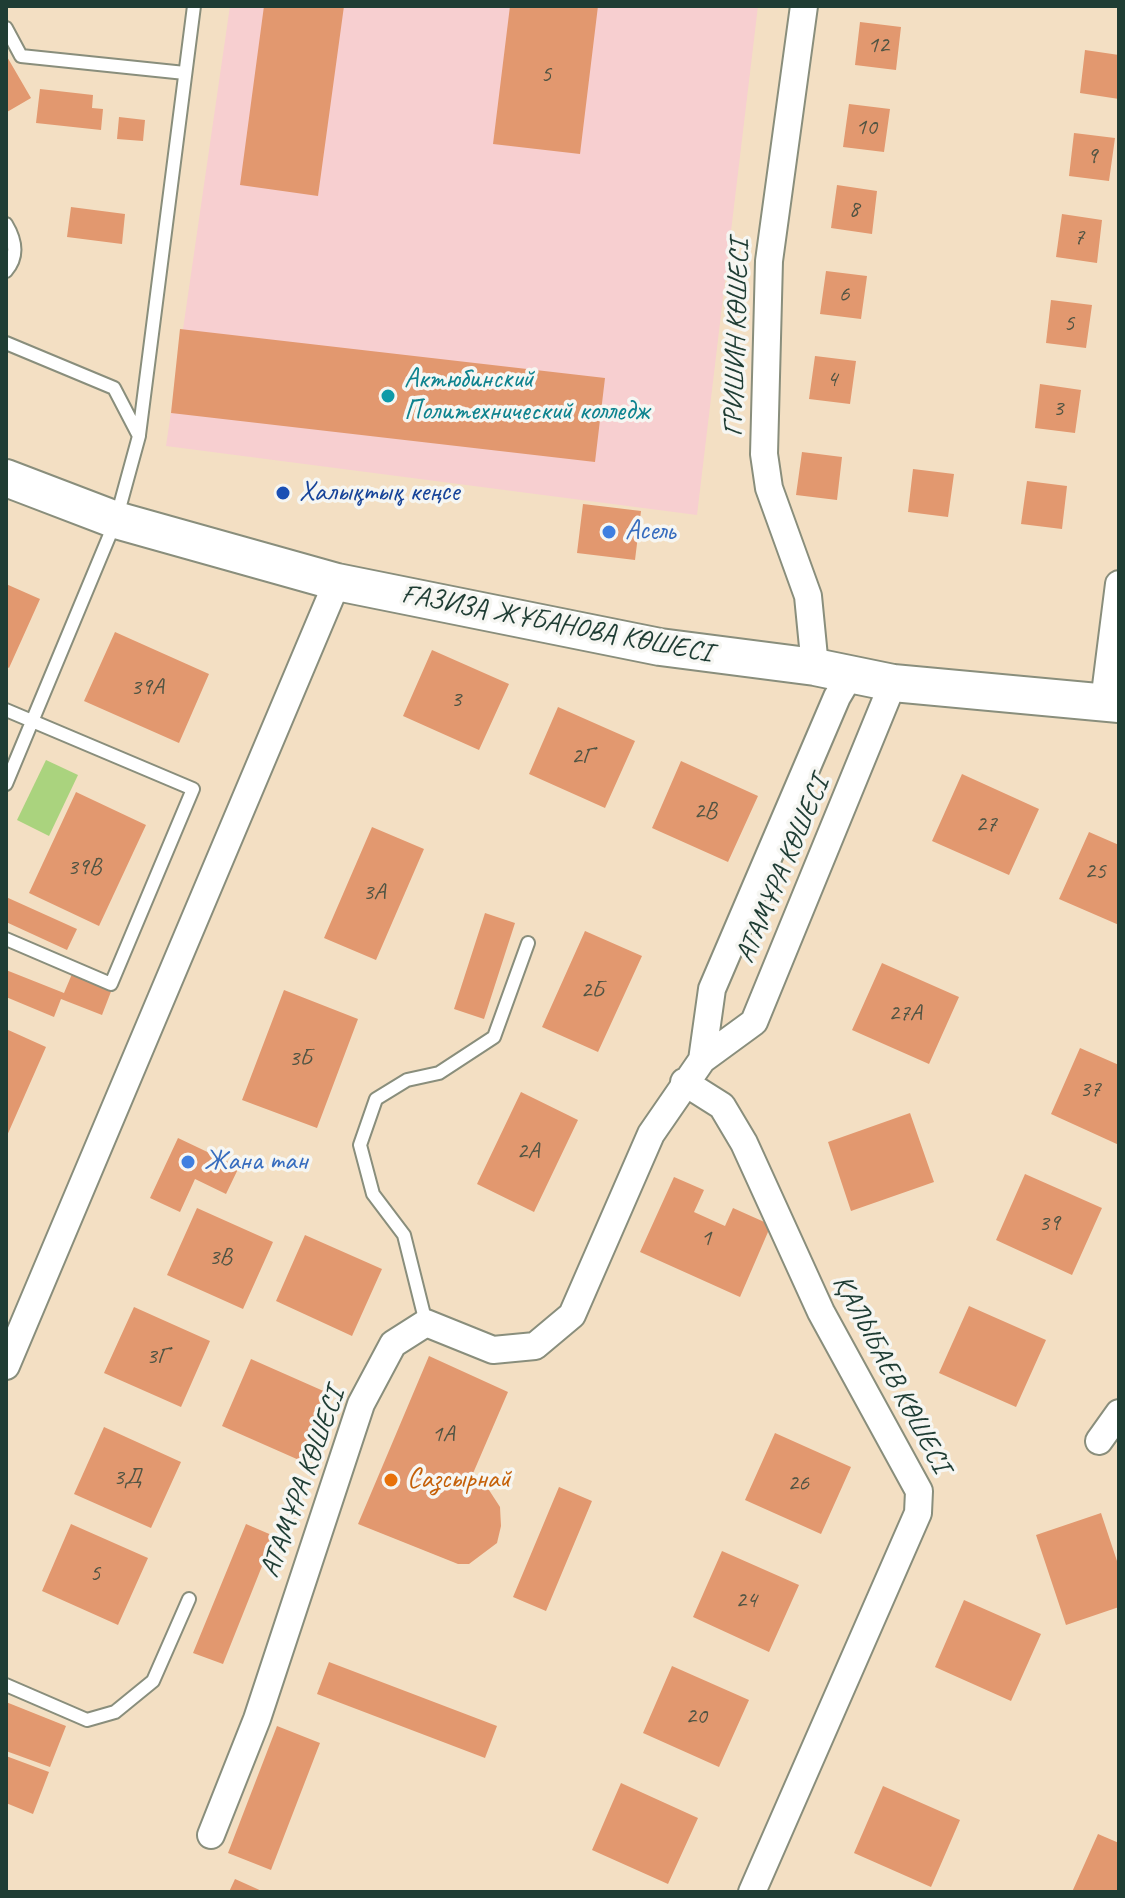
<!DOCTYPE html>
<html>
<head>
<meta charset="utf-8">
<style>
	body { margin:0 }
	#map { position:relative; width:1125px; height:1898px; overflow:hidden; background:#f3dfc3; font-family:Caveat,sans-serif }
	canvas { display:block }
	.frame { position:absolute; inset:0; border:8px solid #1f3d34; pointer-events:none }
</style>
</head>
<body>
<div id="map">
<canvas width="1125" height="1898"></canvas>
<div class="frame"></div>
</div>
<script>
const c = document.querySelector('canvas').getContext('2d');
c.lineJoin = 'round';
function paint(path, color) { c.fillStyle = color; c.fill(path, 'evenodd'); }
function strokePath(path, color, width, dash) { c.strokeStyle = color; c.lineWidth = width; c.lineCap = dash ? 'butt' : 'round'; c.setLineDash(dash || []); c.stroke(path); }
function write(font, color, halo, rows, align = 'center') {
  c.font = font + ' Caveat,sans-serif'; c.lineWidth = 7; c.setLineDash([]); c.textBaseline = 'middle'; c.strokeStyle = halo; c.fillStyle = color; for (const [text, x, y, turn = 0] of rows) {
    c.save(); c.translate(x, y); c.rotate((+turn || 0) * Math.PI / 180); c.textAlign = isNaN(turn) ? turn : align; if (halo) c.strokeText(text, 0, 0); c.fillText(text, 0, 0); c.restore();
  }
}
const built = new Path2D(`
	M230,6H758L697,515L166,446Z`);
const green = new Path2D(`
	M46,760L78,775L49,836L17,820Z`);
const building = new Path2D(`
	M264,6H344L318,196L240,185Z
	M510,6H598L580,154L493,144Z
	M860,22L901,27L896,70L855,65Z
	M1085,50L1119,55V99L1080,93Z
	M6,55L31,98L7,112L6,109Z
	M40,89L93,95L92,108L103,109L101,130L36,123Z
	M849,104L890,109L884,152L843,147Z
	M119,117L145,120L143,141L117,139Z
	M1074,133L1115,138L1109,181L1069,176Z
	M837,185L877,191L872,234L831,228Z
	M71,207L125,214L122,244L67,237Z
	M1062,214L1102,220L1097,263L1056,257Z
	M826,271L867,276L861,319L820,314Z
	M1051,300L1092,305L1086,348L1046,343Z
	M180,329L605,378L595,462L171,413Z
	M815,356L856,361L850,404L809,399Z
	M1040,384L1081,390L1075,433L1035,428Z
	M802,452L842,457L837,500L796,495Z
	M913,469L954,474L948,517L908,512Z
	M1027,481L1067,486L1062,529L1021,524Z
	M583,504L641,511L635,560L577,553Z
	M6,584L40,599L9,668L6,666Z
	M115,632L209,674L179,743L84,701Z
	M432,650L509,684L479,750L403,716Z
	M558,707L635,741L605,808L529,774Z
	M681,761L758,796L728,862L652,828Z
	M962,774L1039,809L1009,875L932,841Z
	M76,792L146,825L99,926L29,893Z
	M372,827L424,849L376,960L324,938Z
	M1089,832L1119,845V925L1059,899Z
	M6,897L77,929L67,950L6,922Z
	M485,913L515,923L484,1019L454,1009Z
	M585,931L642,956L598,1052L542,1027Z
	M882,963L959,997L929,1064L852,1030Z
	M6,970L64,993L72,974L112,989L102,1015L61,999L54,1017L6,997Z
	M284,990L358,1019L317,1128L242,1100Z
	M6,1029L46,1047L6,1138Z
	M1080,1048L1119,1065V1145L1051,1114Z
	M521,1092L578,1120L534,1212L477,1184Z
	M910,1113L934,1182L851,1211L828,1142Z
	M178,1138L239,1167L226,1194L195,1179L180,1212L150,1198Z
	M1025,1174L1102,1208L1072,1275L996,1240Z
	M674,1177L704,1190L694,1212L725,1226L733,1208L771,1225L740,1297L640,1252Z
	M197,1208L273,1242L243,1309L167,1275Z
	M305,1235L382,1269L352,1336L276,1301Z
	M969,1306L1046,1340L1016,1407L939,1373Z
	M134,1307L210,1341L181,1407L104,1373Z
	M429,1356L508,1392L471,1478L489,1490L500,1507L501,1526L497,1543L469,1564H458L358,1524Z
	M251,1359L328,1393L299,1460L222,1426Z
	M104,1427L181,1462L151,1528L74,1494Z
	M775,1433L851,1467L821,1534L745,1500Z
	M559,1487L592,1501L546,1611L513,1597Z
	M1101,1513L1119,1567V1607L1066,1625L1036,1535Z
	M71,1524L148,1558L118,1625L42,1591Z
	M246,1524L274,1536L223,1664L193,1653Z
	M722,1551L799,1585L769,1652L693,1617Z
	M964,1600L1041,1634L1011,1701L935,1667Z
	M329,1662L497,1726L485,1758L317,1694Z
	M672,1666L749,1700L719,1767L643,1733Z
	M6,1702L66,1726L50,1767L6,1751Z
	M277,1726L320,1743L271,1870L228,1853Z
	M6,1756L49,1772L33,1814L6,1803Z
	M621,1783L698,1818L668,1884L592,1850Z
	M883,1786L960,1820L931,1887L854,1853Z
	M1098,1834L1119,1843V1892H1072Z
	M235,1879L264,1892H229Z`);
const lane = new Path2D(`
	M6,28L21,56L185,73
	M6,224C15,239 19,256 6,271
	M6,343L114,388L139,436L116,520L6,784
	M139,435L194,6
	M6,710L193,789L111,984L6,939
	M426,1323L404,1235L373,1194L360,1145L376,1099L407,1080L439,1073L494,1037L528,943
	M6,1685L87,1720L115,1712L153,1681L189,1599`);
const street = new Path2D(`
	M804,6L769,261L764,454L769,488L808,596L815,667
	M1104,702L1119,584
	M702,1060L712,989L837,697L850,675
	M684,1082L722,1106L744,1143L821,1312L919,1491L918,1513L752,1892
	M6,1366L337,582
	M1099,1441L1119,1413
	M211,1835L257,1719L361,1404L393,1344L426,1323L493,1350L535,1346L572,1315L651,1134L702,1060L754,1022L893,683`);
const secondary = new Path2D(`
	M6,478L116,520L337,582L660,647L815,667L893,683L1119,704`);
const markers = [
	[388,396,8,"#0f9aa8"],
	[283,493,8,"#1a4fb4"],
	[609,532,8,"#3f7fe0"],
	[188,1162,8,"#3f7fe0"],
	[391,1480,8,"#e8710a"]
];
const numberNames = [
	["12",878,46],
	["5",546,75],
	["10",866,128],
	["9",1092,157],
	["8",854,210],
	["7",1079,238],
	["6",844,295],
	["5",1069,324],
	["4",832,380],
	["3",1058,409],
	["39А",147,688],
	["3",456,700],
	["2Г",582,757],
	["2В",705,812],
	["27",986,825],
	["39В",84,868],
	["25",1095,872],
	["3А",374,893],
	["2Б",592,991],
	["27А",905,1014],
	["3Б",300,1059],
	["37",1090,1090],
	["2А",528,1152],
	["39",1049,1224],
	["1",706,1239],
	["3В",220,1258],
	["3Г",157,1357],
	["1А",443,1435],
	["3Д",127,1478],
	["26",798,1484],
	["5",95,1574],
	["24",746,1601],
	["20",696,1717]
];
const streetNames = [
	["ГРИШИН КӨШЕСІ",737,338,-88],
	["ҒАЗИЗА ЖҰБАНОВА КӨШЕСІ",556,624,11],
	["АТАМҰРА КӨШЕСІ",783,870,-67],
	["ҚАЛЫБАЕВ КӨШЕСІ",891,1374,62],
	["АТАМҰРА КӨШЕСІ",303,1483,-70]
];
const cultureNames = [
	["Актюбинский",404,380],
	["Политехнический колледж",404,412]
];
const transitNames = [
	["Халықтық кеңсе",299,493]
];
const shopNames = [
	["Асель",625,532],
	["Жана тан",204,1162]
];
const foodNames = [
	["Сазсырнай",407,1480]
];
paint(built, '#f7cfd0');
paint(green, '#aad37e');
paint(building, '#e2986f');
strokePath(lane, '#898e7c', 16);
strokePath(street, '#898e7c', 30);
strokePath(secondary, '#898e7c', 40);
strokePath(lane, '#fff', 12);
strokePath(street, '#fff', 26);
strokePath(secondary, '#fff', 36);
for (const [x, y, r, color] of markers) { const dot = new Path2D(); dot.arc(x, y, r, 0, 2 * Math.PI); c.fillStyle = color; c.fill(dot); strokePath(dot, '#f6f6f2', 3); }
write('24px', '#505443', null, numberNames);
write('28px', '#1f3d34', '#f6f6f2', streetNames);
write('28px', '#0d838f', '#f6f6f2', cultureNames, 'left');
write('28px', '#164399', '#f6f6f2', transitNames, 'left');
write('28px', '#366cbe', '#f6f6f2', shopNames, 'left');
write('28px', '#c56008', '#f6f6f2', foodNames, 'left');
</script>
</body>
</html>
